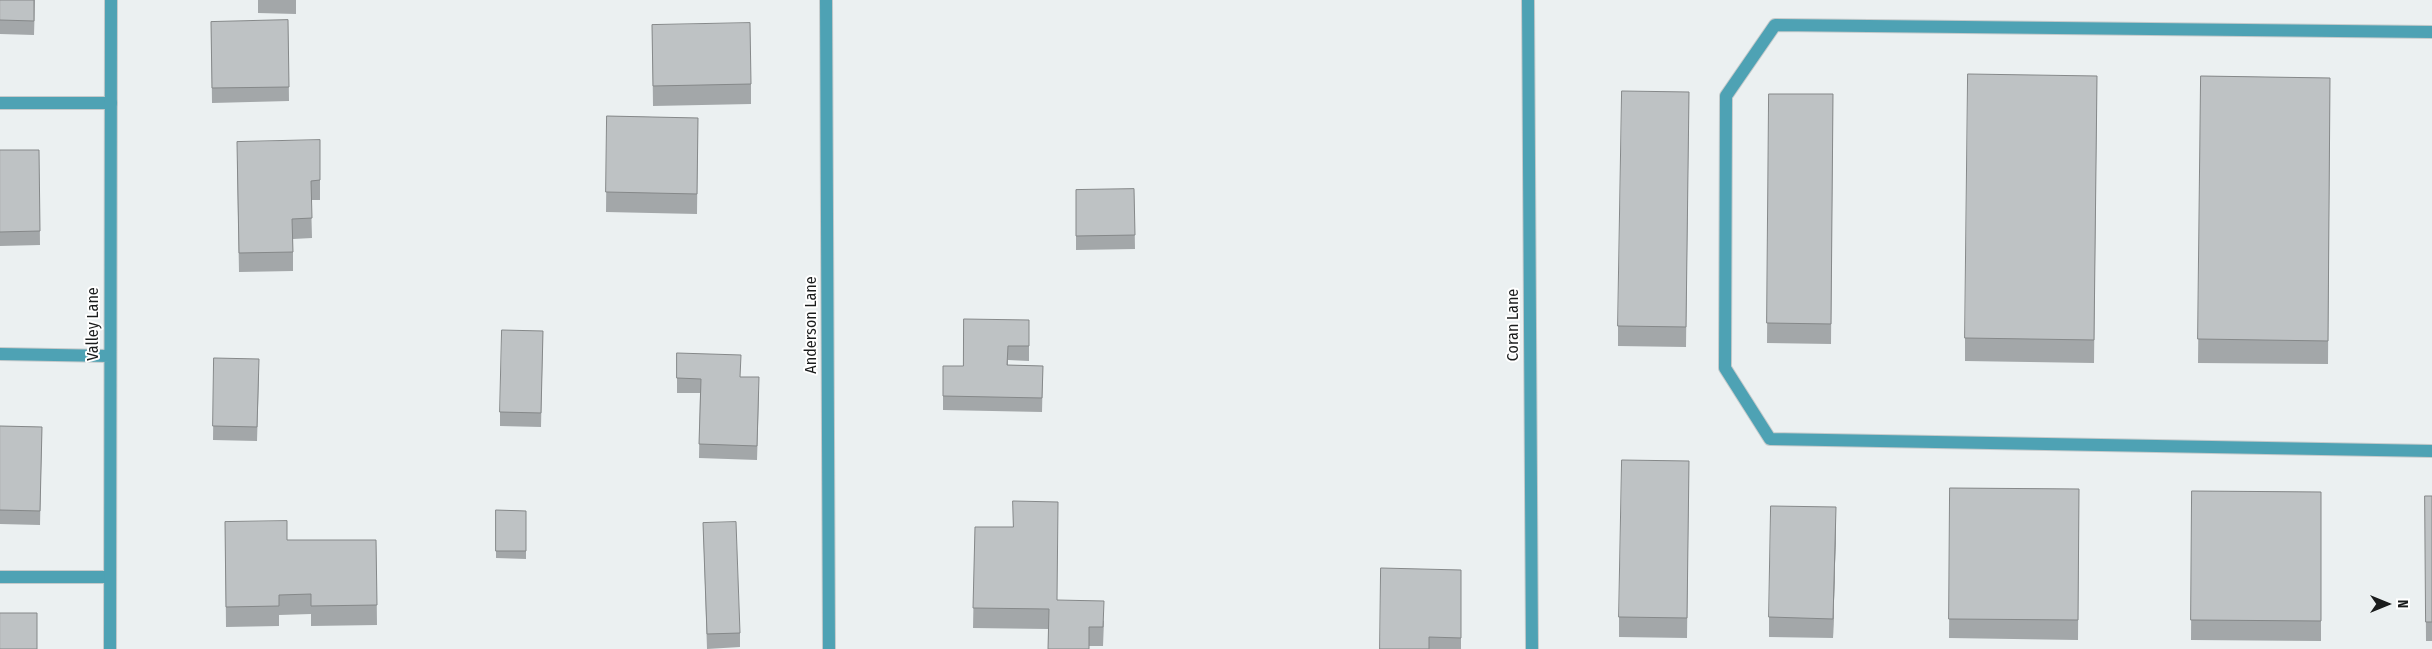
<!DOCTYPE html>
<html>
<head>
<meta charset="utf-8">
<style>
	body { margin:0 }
	#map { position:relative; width:2432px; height:649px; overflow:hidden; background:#ebf0f1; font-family:"Fira Sans Condensed",sans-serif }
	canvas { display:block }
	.north { position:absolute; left:2362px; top:579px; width:50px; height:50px; -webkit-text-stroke:4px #fff; paint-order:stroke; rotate:90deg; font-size:14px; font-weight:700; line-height:20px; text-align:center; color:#1a1c1c }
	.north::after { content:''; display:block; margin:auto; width:18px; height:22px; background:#1a1c1c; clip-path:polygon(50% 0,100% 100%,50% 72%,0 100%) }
</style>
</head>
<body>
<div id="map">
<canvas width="2432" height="649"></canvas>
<div class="north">N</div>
</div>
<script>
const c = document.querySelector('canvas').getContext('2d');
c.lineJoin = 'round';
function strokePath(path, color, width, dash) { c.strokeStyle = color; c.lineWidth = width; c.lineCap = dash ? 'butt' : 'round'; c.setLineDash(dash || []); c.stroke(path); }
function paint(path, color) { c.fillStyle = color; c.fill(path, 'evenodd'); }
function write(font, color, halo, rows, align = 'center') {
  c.font = font + ' "Fira Sans Condensed",sans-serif'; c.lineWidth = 4; c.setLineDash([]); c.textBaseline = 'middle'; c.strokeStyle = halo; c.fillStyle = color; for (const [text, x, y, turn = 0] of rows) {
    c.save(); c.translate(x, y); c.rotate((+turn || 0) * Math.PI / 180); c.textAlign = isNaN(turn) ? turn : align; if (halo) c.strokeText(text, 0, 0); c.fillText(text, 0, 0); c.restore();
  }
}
const lane = new Path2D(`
	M2432,32L1775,25L1726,96L1725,368L1770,439L2432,451
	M0,103H111
	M0,577H110`);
const street = new Path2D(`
	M826,0L829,649
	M1528,0L1532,649
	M0,354L110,356
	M110,649L111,0`);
const wall = new Path2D(`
	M0,0H35L34,35L0,34Z
	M258,0H296V14L258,13Z
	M288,20L289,101L212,103L211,22Z
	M652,25L751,84V104L653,106Z
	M2097,76L2094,363L1965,361V338Z
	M2201,76L2330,78L2328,364L2198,363Z
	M1689,92L1686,347L1618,346V326Z
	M1769,94H1833L1831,344L1767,343Z
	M607,116L698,118L697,214L606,212Z
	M320,140V200H311L312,238L293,239V271L239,272L237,161Z
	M0,150H39L40,245L0,246Z
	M1134,189L1135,249L1076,250V190Z
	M1029,320V361L1008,360V365L1043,366L1042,412L943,410V366H963Z
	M543,331L541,427L500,426V412Z
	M677,353L740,377L759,392L757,460L699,458L700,393H677Z
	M214,358L259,374L257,441L213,440Z
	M0,426L42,427L40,525L0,524Z
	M1689,461L1687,638L1619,637V617Z
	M1950,488L2079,489L2078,640L1949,638Z
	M2192,491L2321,492V641L2191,640Z
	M2425,496H2432V641H2426Z
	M496,510L526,511V559L496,558Z
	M225,522L287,540H376L377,625L311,626V614L279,615V626L226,627Z
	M703,523L740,633V647L707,649Z
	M975,527L1057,600L1104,621L1103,646H1089V649H1048V629L973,628Z
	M1836,527L1833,638L1769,637V617Z
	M1461,570V649H1380Z`);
const shadedWall = new Path2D(`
	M1836,507V527L1833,638V619Z`);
const building = new Path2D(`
	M0,0H34V21L0,20Z
	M288,20L289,87L212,88L211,22Z
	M750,23L751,84L653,86L652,25Z
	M1968,74L2097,76L2094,340L1965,338Z
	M2201,76L2330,78L2328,341L2198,339Z
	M1622,91L1689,92L1686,327L1618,326Z
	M1769,94H1833L1831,324L1767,323Z
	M607,116L698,118L697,194L606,192Z
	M320,140V180L311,181L312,218L292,219L293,252L239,253L237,142Z
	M0,150H39L40,231L0,232Z
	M1134,189L1135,235L1076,236V190Z
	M964,319L1029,320V346H1008L1007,365L1043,366L1042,398L943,396V366H963Z
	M502,330L543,331L541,413L500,412Z
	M677,353L741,355L740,377H759L757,446L699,444L701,379L677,378Z
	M214,358L259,359L257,427L213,426Z
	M0,426L42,427L40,511L0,510Z
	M1622,460L1689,461L1687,618L1619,617Z
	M1950,488L2079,489L2078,620L1949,619Z
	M2192,491L2321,492V621L2191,620Z
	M2425,496H2432V622H2426Z
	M1013,501L1058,502L1057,600L1104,601L1103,627H1089V649H1048L1049,609L973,608L975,527H1013Z
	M1771,506L1836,507L1833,619L1769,617Z
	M496,510L526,511V551H496Z
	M287,521V540H376L377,605L311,606V594L279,595V606L226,607L225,522Z
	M736,522L740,633L707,634L703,523Z
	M1381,568L1461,570V638L1429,637V649H1380Z
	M0,613H37V649H0Z`);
const streetNames = [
	["Valley Lane",94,324,-90],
	["Anderson Lane",812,325,-90],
	["Coran Lane",1514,325,-90]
];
strokePath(lane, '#c5cacb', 14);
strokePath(street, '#c5cacb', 14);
strokePath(lane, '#4ea2b4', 12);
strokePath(street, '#4ea2b4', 12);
paint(wall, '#a3a7a9');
paint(shadedWall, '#858889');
paint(building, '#bec2c4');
strokePath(building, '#858889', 1);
write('16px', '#1a1c1c', '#fff', streetNames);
</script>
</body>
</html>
